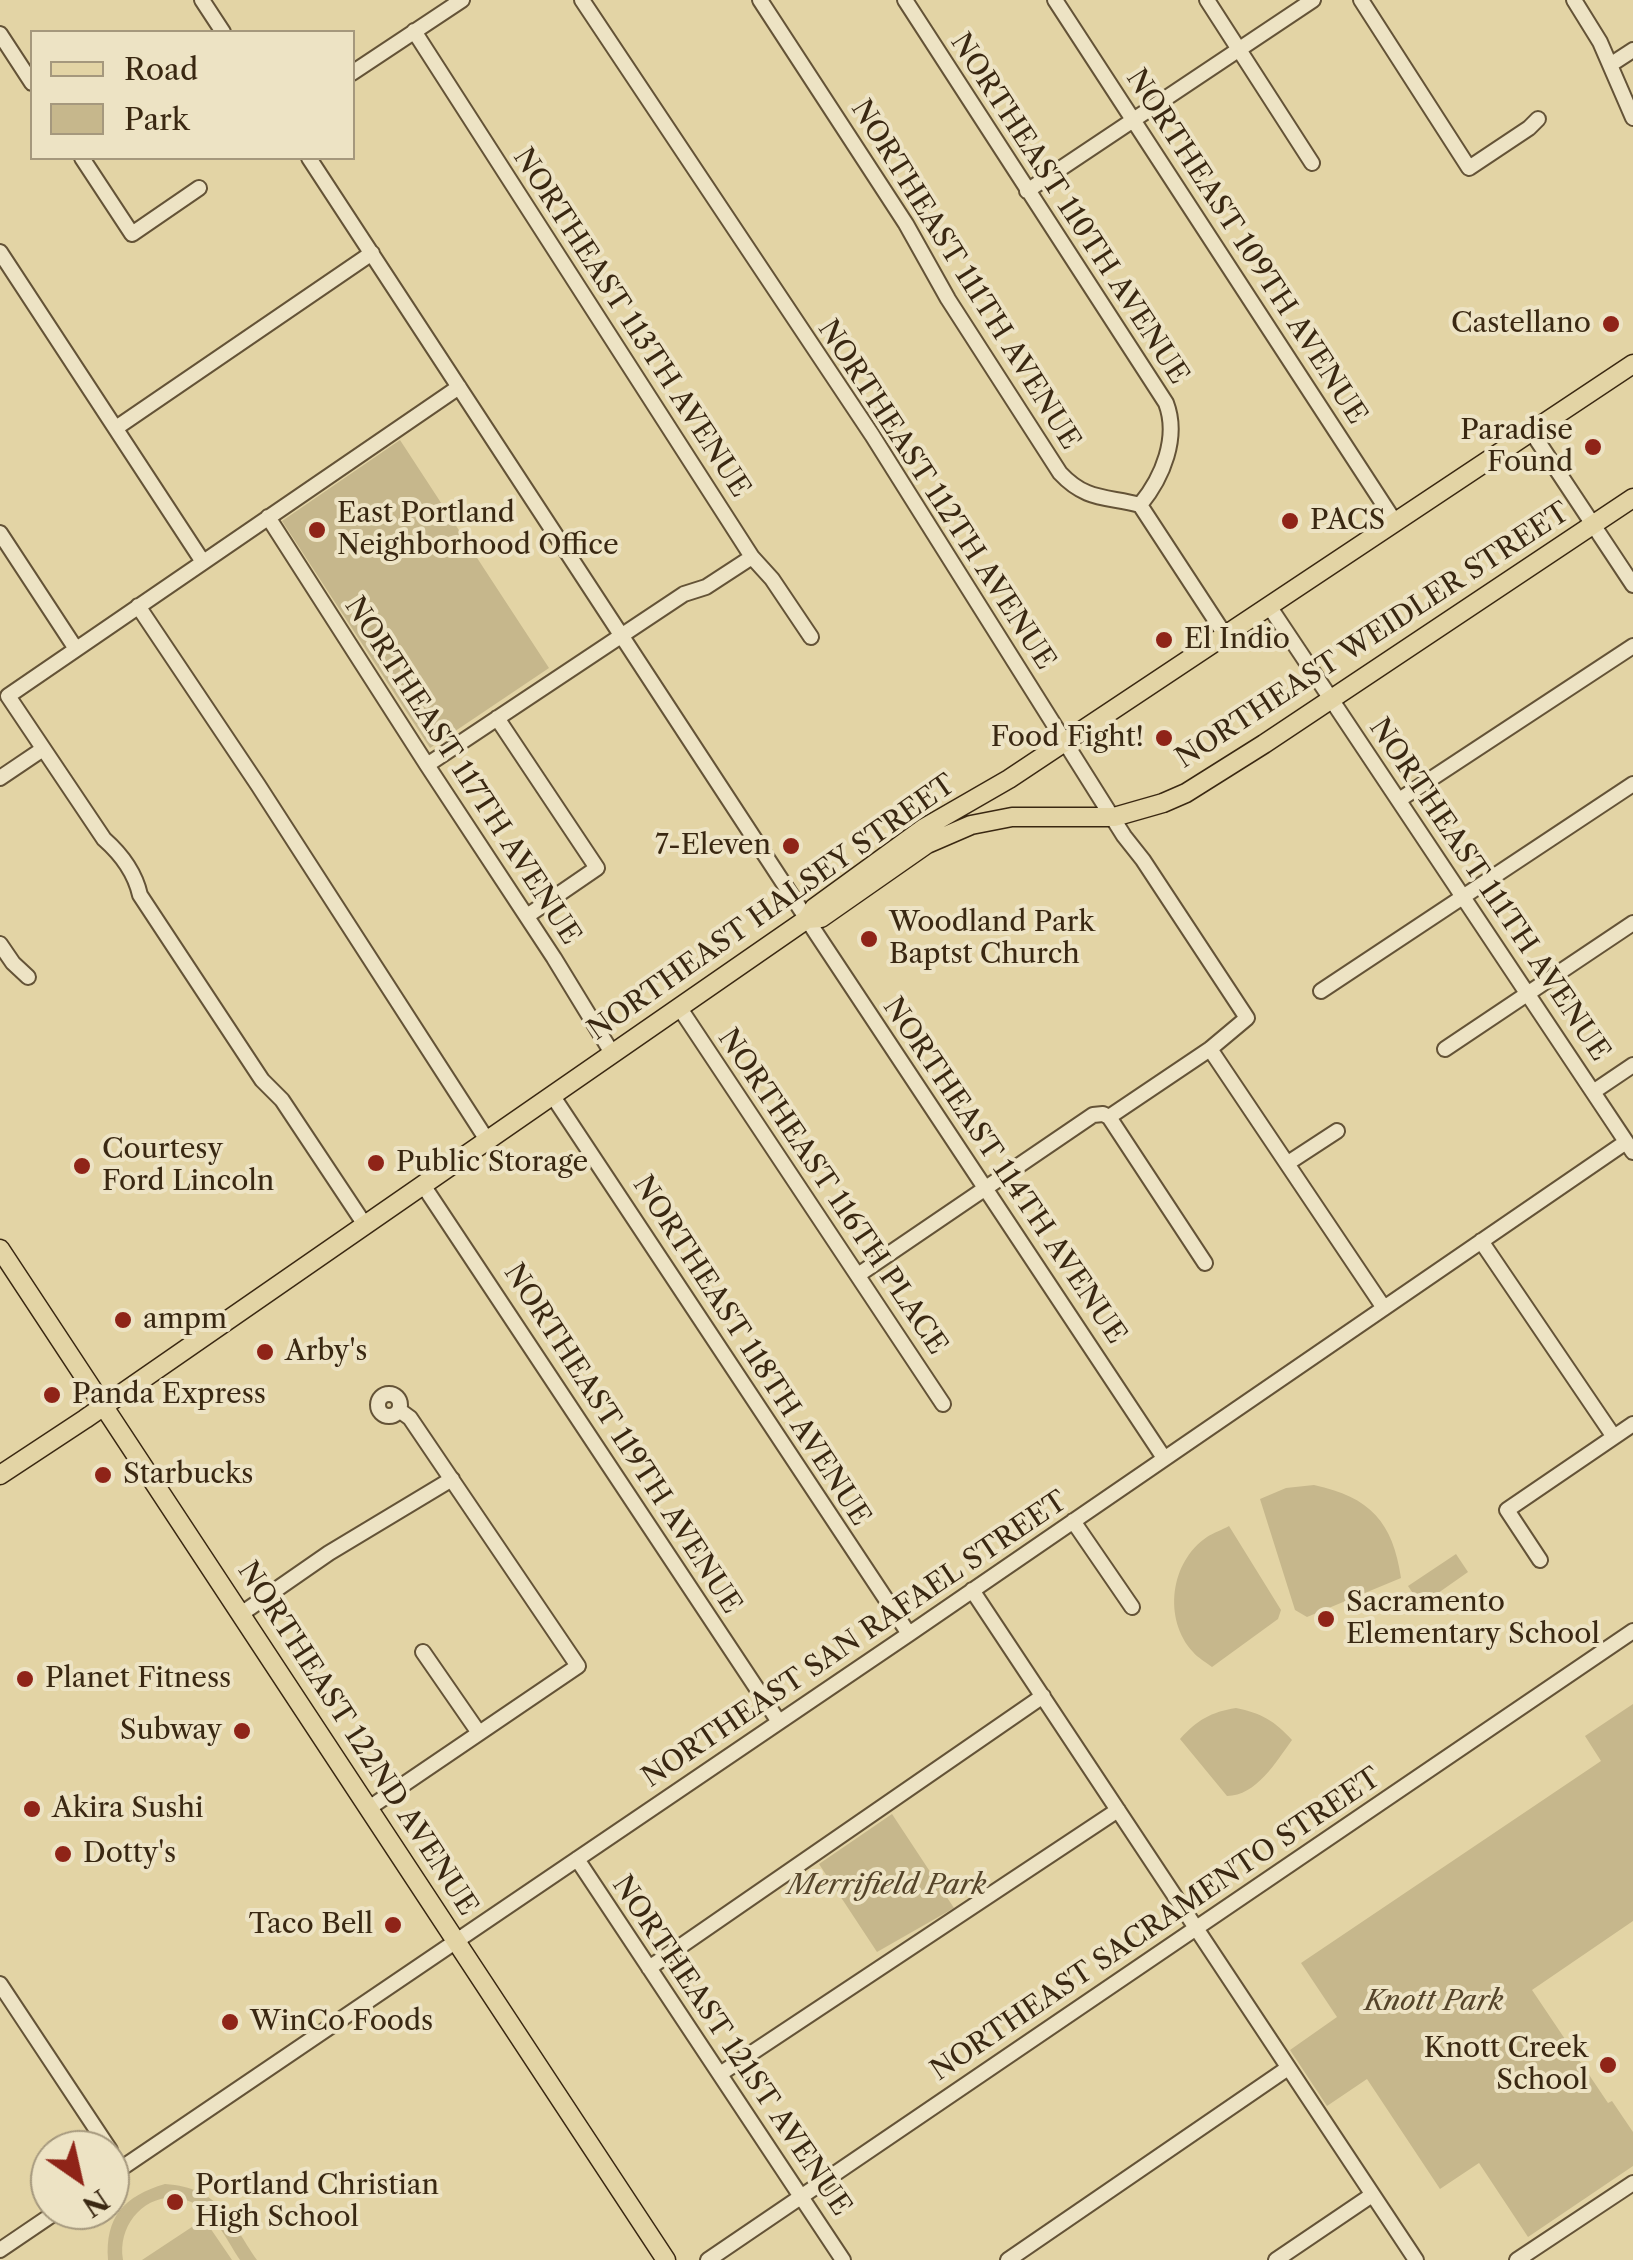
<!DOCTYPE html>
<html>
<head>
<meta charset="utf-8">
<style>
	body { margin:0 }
	#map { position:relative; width:1633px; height:2260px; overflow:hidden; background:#e3d4a5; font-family:"Libre Caslon Text",serif }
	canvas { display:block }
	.legend { position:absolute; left:30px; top:30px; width:325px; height:130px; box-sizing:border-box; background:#ede3c4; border:2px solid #a5987d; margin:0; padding:12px 18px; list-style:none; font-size:30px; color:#3a2812 }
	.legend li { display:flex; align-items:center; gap:20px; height:50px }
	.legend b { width:50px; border:2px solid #a5987d }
	.north { position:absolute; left:30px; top:2130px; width:100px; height:100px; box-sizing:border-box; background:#ede3c4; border:2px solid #a5987d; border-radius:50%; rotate:146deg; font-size:28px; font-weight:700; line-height:40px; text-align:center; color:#3a2812 }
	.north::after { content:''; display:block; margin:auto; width:35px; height:45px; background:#8f2418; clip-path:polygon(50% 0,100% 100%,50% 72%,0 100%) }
</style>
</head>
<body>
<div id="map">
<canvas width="1633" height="2260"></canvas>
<ul class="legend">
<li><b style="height:12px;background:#e3d4a5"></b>Road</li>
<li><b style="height:28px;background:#c6b78c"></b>Park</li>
</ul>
<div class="north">N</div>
</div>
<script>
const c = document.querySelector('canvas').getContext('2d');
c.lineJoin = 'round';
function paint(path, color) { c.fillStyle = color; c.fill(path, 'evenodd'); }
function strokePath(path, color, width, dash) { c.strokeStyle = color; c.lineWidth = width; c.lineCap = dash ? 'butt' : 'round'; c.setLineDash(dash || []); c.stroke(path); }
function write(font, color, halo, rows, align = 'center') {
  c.font = font + ' "Libre Caslon Text",serif'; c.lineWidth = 8; c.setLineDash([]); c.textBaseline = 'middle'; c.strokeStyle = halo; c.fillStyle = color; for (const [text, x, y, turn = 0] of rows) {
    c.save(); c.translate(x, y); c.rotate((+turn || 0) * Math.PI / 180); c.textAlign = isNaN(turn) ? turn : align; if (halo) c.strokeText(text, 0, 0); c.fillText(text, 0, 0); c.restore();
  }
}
const green = new Path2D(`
	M400,440L549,668L430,748L282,521Z
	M1314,1485C1370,1497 1393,1522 1401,1578L1307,1617L1295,1610L1260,1499L1286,1488Z
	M1229,1526L1281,1610L1278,1619L1212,1667C1206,1662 1198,1658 1193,1652C1163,1619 1170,1562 1207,1537C1213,1533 1222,1530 1229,1526Z
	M1456,1554L1468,1572L1421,1605L1408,1586Z
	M1633,1704V1921L1532,1990L1608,2103L1612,2101L1633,2132V2166L1528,2237L1479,2163L1440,2189L1367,2079L1327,2106L1290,2050L1337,2017L1301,1963L1601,1761L1585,1736Z
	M1236,1708C1261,1713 1275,1721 1292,1740C1276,1762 1256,1796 1227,1796L1180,1739C1197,1720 1211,1712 1236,1708Z
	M892,1814L954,1908L877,1952L819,1864Z
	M165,2184C220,2188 229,2219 257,2260H240C228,2242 216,2216 197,2205C157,2182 116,2218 123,2260H108C105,2217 124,2196 165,2184Z
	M204,2219L232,2260H142Z`);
const minor = new Path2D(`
	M202,0L223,32
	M582,0L872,435L1124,836L1143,860L1247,1018L1210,1049L1109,1117L1103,1114L1093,1115L858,1275
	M760,0L906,224L948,299L1060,473C1086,501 1106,496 1140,505L1225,635
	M905,0L1166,403C1179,437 1163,477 1140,505
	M1055,0L1395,522
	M1207,0L1312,163
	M1361,0L1469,168L1529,128L1538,119
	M1574,0L1600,42L1633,118
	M414,31L752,557L772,579L811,637
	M0,34L32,83
	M1610,65L1633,50
	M352,73L462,0
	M82,158L132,234L199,188
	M309,158L818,936L1164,1458
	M1027,191L1313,0
	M0,252L203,562
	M116,428L372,253
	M1531,431L1633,585
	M268,517L427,765L554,958L612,1053
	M0,533L76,649
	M138,606L258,785L487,1140
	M1269,606L1633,1152
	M497,718L597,868L527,916
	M427,765L684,594L706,587L752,557
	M0,778L43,749
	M1399,800L1633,646
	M0,944L13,963L28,977
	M1321,991L1633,784
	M679,1007L943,1404
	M1210,1049L1384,1308
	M1445,1049L1633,923
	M1593,1092L1633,1065
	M552,1095L909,1634
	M1109,1117L1205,1263
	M1288,1163L1337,1131
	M423,1185L779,1722
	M365,1225L282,1100L262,1080L140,895C135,873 121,854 104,839L8,696L459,387
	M1481,1241L1614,1437
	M378 1405a11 11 0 1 1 22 0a11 11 0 1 1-22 0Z
	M1073,1521L1132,1607
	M1540,1560L1507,1510L1633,1424
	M972,1590L1416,2260
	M241,1614L329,1553L452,1479
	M423,1652L479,1733
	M369,1808L578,1666L410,1418L399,1410
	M577,1859L843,2260
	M649,1968L1043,1696
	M0,1984L110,2150
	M720,2074L1118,1810
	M110,2176L909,1634L1626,1142
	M0,2250L59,2210
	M708,2260L1633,1631
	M1008,2260L1288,2068
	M1276,2260L1372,2195
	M1517,2260L1633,2183`);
const major = new Path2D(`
	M807,919L821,918L927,844L971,825L1012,817H1114L1163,803L1186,793L1264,744L1633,498
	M0,1249L666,2260
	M0,1475L85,1419L807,919L814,908L924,828L1009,779L1633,364`);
const markers = [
	[1611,324,10,"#8f2418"],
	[1593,447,10,"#8f2418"],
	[1290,521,10,"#8f2418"],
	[317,530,10,"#8f2418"],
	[1164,640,10,"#8f2418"],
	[1164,738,10,"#8f2418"],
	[791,846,10,"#8f2418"],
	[869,939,10,"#8f2418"],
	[376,1163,10,"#8f2418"],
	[82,1166,10,"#8f2418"],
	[123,1320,10,"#8f2418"],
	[265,1352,10,"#8f2418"],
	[52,1395,10,"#8f2418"],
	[103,1475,10,"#8f2418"],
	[1326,1619,10,"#8f2418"],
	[25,1679,10,"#8f2418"],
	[242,1731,10,"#8f2418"],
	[32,1809,10,"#8f2418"],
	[63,1854,10,"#8f2418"],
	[393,1925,10,"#8f2418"],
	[230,2022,10,"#8f2418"],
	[1608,2065,10,"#8f2418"],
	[175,2202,10,"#8f2418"]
];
const streetNames = [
	["NORTHEAST 110TH AVENUE",1069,209,57],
	["NORTHEAST 109TH AVENUE",1246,247,57],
	["NORTHEAST 111TH AVENUE",965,275,58],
	["NORTHEAST 113TH AVENUE",631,323,57],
	["NORTHEAST 112TH AVENUE",936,495,57],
	["NORTHEAST WEIDLER STREET",1373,636,-33],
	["NORTHEAST 117TH AVENUE",462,771,57],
	["NORTHEAST 111TH AVENUE",1489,890,56],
	["NORTHEAST HALSEY STREET",772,908,-35],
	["NORTHEAST 114TH AVENUE",1004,1171,56],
	["NORTHEAST 116TH PLACE",832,1192,56],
	["NORTHEAST 118TH AVENUE",751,1351,57],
	["NORTHEAST 119TH AVENUE",622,1439,57],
	["NORTHEAST SAN RAFAEL STREET",855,1640,-34],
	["NORTHEAST 122ND AVENUE",357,1739,57],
	["NORTHEAST SACRAMENTO STREET",1156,1925,-34],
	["NORTHEAST 121ST AVENUE",731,2046,56]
];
const poiNames = [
	["Castellano",1591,324,"right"],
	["Paradise",1573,431,"right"],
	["Found",1573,463,"right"],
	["East Portland",337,514],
	["Neighborhood Office",337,546],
	["PACS",1310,521],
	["El Indio",1184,640],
	["Food Fight!",1144,738,"right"],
	["7-Eleven",771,846,"right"],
	["Woodland Park",889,923],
	["Baptst Church",889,955],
	["Courtesy",102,1150],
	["Ford Lincoln",102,1182],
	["Public Storage",396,1163],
	["ampm",143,1320],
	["Arby's",285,1352],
	["Panda Express",72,1395],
	["Starbucks",123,1475],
	["Sacramento",1346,1603],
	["Elementary School",1346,1635],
	["Planet Fitness",45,1679],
	["Subway",222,1731,"right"],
	["Akira Sushi",52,1809],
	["Dotty's",83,1854],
	["Taco Bell",373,1925,"right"],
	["WinCo Foods",250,2022],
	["Knott Creek",1588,2049,"right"],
	["School",1588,2081,"right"],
	["Portland Christian",195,2186],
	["High School",195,2218]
];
const parkNames = [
	["Merrifield Park",887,1886],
	["Knott Park",1434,2002]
];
paint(green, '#c6b78c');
strokePath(minor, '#645337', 18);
strokePath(major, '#3a2812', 21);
strokePath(minor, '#ede3c4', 14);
strokePath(major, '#e3d4a5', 18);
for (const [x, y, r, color] of markers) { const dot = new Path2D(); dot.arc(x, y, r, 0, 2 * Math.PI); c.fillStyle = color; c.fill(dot); strokePath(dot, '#ede3c4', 4); }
write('28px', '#3a2812', '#ede3c4', streetNames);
write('28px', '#3a2812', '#ede3c4', poiNames, 'left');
write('italic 28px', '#56452a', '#ede3c4', parkNames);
</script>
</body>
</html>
